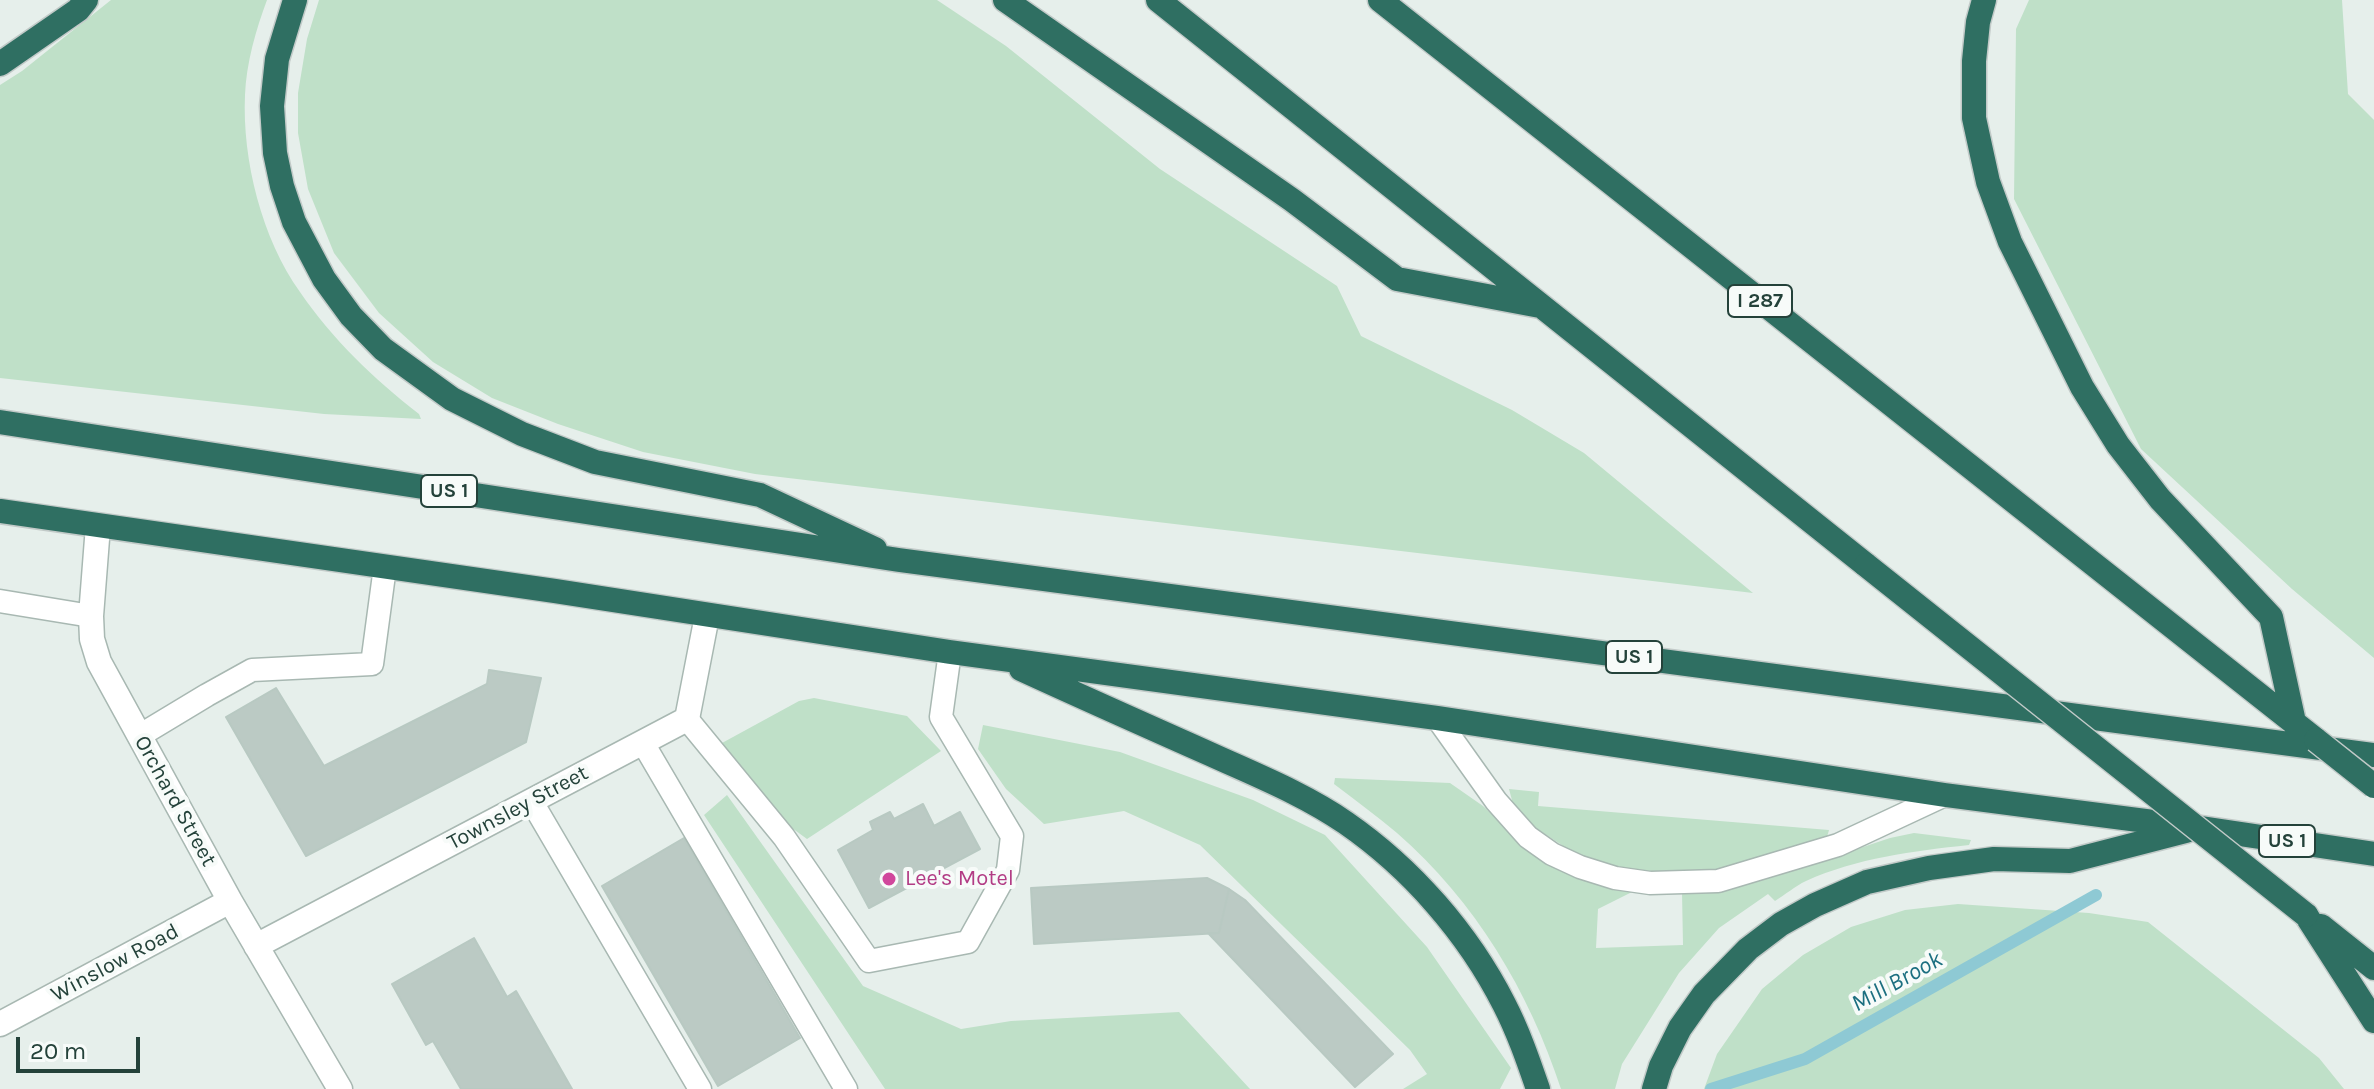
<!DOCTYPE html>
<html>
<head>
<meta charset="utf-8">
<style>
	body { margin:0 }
	#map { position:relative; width:2374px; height:1089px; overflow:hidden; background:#e6efeb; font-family:Karla,sans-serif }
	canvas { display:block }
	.scale { position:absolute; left:16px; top:1037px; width:124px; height:36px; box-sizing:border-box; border:4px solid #24423a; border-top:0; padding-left:10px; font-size:24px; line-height:28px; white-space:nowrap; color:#24423a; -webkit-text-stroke:6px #f7fbf9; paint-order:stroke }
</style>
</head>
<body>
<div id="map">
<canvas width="2374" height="1089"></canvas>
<div class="scale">20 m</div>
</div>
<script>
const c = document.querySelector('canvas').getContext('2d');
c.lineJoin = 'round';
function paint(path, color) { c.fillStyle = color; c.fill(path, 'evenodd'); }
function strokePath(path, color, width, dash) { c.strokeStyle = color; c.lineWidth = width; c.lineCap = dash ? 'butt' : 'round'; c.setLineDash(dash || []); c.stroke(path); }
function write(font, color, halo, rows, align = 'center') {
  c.font = font + ' Karla,sans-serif'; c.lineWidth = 8; c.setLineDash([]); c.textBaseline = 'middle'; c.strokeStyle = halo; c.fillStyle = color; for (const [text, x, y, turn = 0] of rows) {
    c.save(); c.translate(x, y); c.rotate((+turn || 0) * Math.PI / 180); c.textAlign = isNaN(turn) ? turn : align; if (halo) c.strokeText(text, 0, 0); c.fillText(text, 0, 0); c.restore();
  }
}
const green = new Path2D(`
	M111,0H267C256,29 246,64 245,95C242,160 262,239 300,292C333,340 373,378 419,414L421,419L324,414L0,378V85L22,71Z
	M319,0H937L1006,46L1160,169L1337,286L1361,336L1512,410L1584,453L1753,593L755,474L643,452L558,424L492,398L433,362L379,313L334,253L308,189L298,133V93L307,39Z
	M2029,0H2342L2348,94L2374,120V658L2292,589L2141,449L2014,199L2016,29Z
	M814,698L907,716L941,751L807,839L781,820L723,748L722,743L799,701Z
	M983,725L1120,752L1253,800L1325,835L1427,947L1511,1068L1500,1089H1403L1427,1074L1410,1050L1200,845L1124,811L1044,824L1006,789L978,749Z
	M1335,778L1450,783L1483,806L1539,857L1584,880L1634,891L1598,909L1596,948L1683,945L1682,892L1821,861L1890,838L1914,833L1971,840L1969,845C1913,851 1857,858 1806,881C1795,886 1785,895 1775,901L1768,894L1719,928L1679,973L1622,1064L1615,1089H1561C1529,991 1475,901 1397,833C1377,816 1355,800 1334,784Z
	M1509,789L1539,792L1538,806L1829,830L1827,837L1718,870L1652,872L1605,865L1568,849L1534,827L1513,804Z
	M727,795L863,986L961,1029L1011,1021L1179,1012L1250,1089H885L704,815Z
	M1958,904L2089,913L2148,922L2319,1058L2344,1089H1704L1717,1054L1762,989L1803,955L1851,927L1905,910Z`);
const stream = new Path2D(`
	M1711,1089L1805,1059L2096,895`);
const building = new Path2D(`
	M489,670L541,678L526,742L306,856L226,717L276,688L324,766L487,684Z
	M923,804L934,826L960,812L980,849L869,908L838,850L873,830L870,822L890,812L894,819Z
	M684,838L800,1038L718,1086L602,886Z
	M1207,878L1229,889L1219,933L1034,944L1031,888Z
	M1229,889L1245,900L1393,1054L1355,1087L1208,933H1219Z
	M474,938L507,997L516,991L572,1089H461L433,1041L426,1045L392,984Z`);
const lane = new Path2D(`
	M0,601L91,616
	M1437,718L1496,801L1528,837L1552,854L1580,867L1615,878L1650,883L1718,881L1838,845L1945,795
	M687,719L784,837L869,961L968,942L1008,870L1012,836L941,717L950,652
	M139,736L207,695L252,670L372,664L385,567
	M643,743L846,1089
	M532,802L700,1089`);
const street = new Path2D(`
	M98,526L91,616L92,639L99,662L230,901L340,1089
	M256,946L687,719L707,616
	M0,1024L230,901`);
const highway = new Path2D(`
	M295,0L277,59L272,106L275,153L282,186L294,222L324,279L351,316L383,349L452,399L522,434L595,462L760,495L875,549
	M1005,0L1292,200L1397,279L1540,306
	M1158,0L1866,565
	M1380,0L2316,740
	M1984,0L1978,22L1974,61V118L1988,182L2010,242L2082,387L2118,445L2160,499L2271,617L2294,722
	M0,64L78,10L86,0
	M0,422L899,560L2374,755
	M0,511L555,591L950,652L1437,718L1945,795L2200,828L2374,854
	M1021,669C1084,698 1147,726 1210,754C1256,775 1304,794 1346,823C1411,868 1468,933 1504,1004C1518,1031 1528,1060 1538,1089
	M2306,915L2374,1021
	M2321,926L2374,968
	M1654,1089L1661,1066L1680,1028L1704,994L1748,949L1781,924L1815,905L1867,882L1929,868L1994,859L2070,861L2186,831`);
const highwayBridge = new Path2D(`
	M1866,565L2306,915
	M2316,740L2374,786`);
const markers = [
	[889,879,8,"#d1479c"]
];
const shields = [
	[1760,301,64],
	[449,491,56],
	[1634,657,56],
	[2287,841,56]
];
const shieldNames = [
	["I 287",1760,301],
	["US 1",449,491],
	["US 1",1634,657],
	["US 1",2287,841]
];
const streetNames = [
	["Orchard Street",175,801,61],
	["Townsley Street",518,808,-28],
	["Winslow Road",115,963,-28]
];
const hotelNames = [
	["Lee's Motel",905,879]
];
const waterNames = [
	["Mill Brook",1897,982,-29]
];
paint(green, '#bfe0c8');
strokePath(stream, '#8ec9d4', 12);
paint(building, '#bbcac4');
strokePath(building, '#b8c9c2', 2);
strokePath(lane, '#a8b8b2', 25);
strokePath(street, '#a8b8b2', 27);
strokePath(highway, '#c2cac8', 27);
strokePath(lane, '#fff', 22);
strokePath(street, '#fff', 24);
strokePath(highway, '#2f6f62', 24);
strokePath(highwayBridge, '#c2cac8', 27, []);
strokePath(highwayBridge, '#2f6f62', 24);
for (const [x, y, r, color] of markers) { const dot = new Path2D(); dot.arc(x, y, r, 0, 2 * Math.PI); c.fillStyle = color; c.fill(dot); strokePath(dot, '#f7fbf9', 3); }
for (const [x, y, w] of shields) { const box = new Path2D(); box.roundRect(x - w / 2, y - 16, w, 32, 6); c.fillStyle = '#f7fbf9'; c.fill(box); strokePath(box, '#24423a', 2); }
write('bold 20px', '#24423a', null, shieldNames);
write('22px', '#24423a', '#f7fbf9', streetNames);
write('22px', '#b23c85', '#f7fbf9', hotelNames, 'left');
write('italic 24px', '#1c6f80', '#f7fbf9', waterNames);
</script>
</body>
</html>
